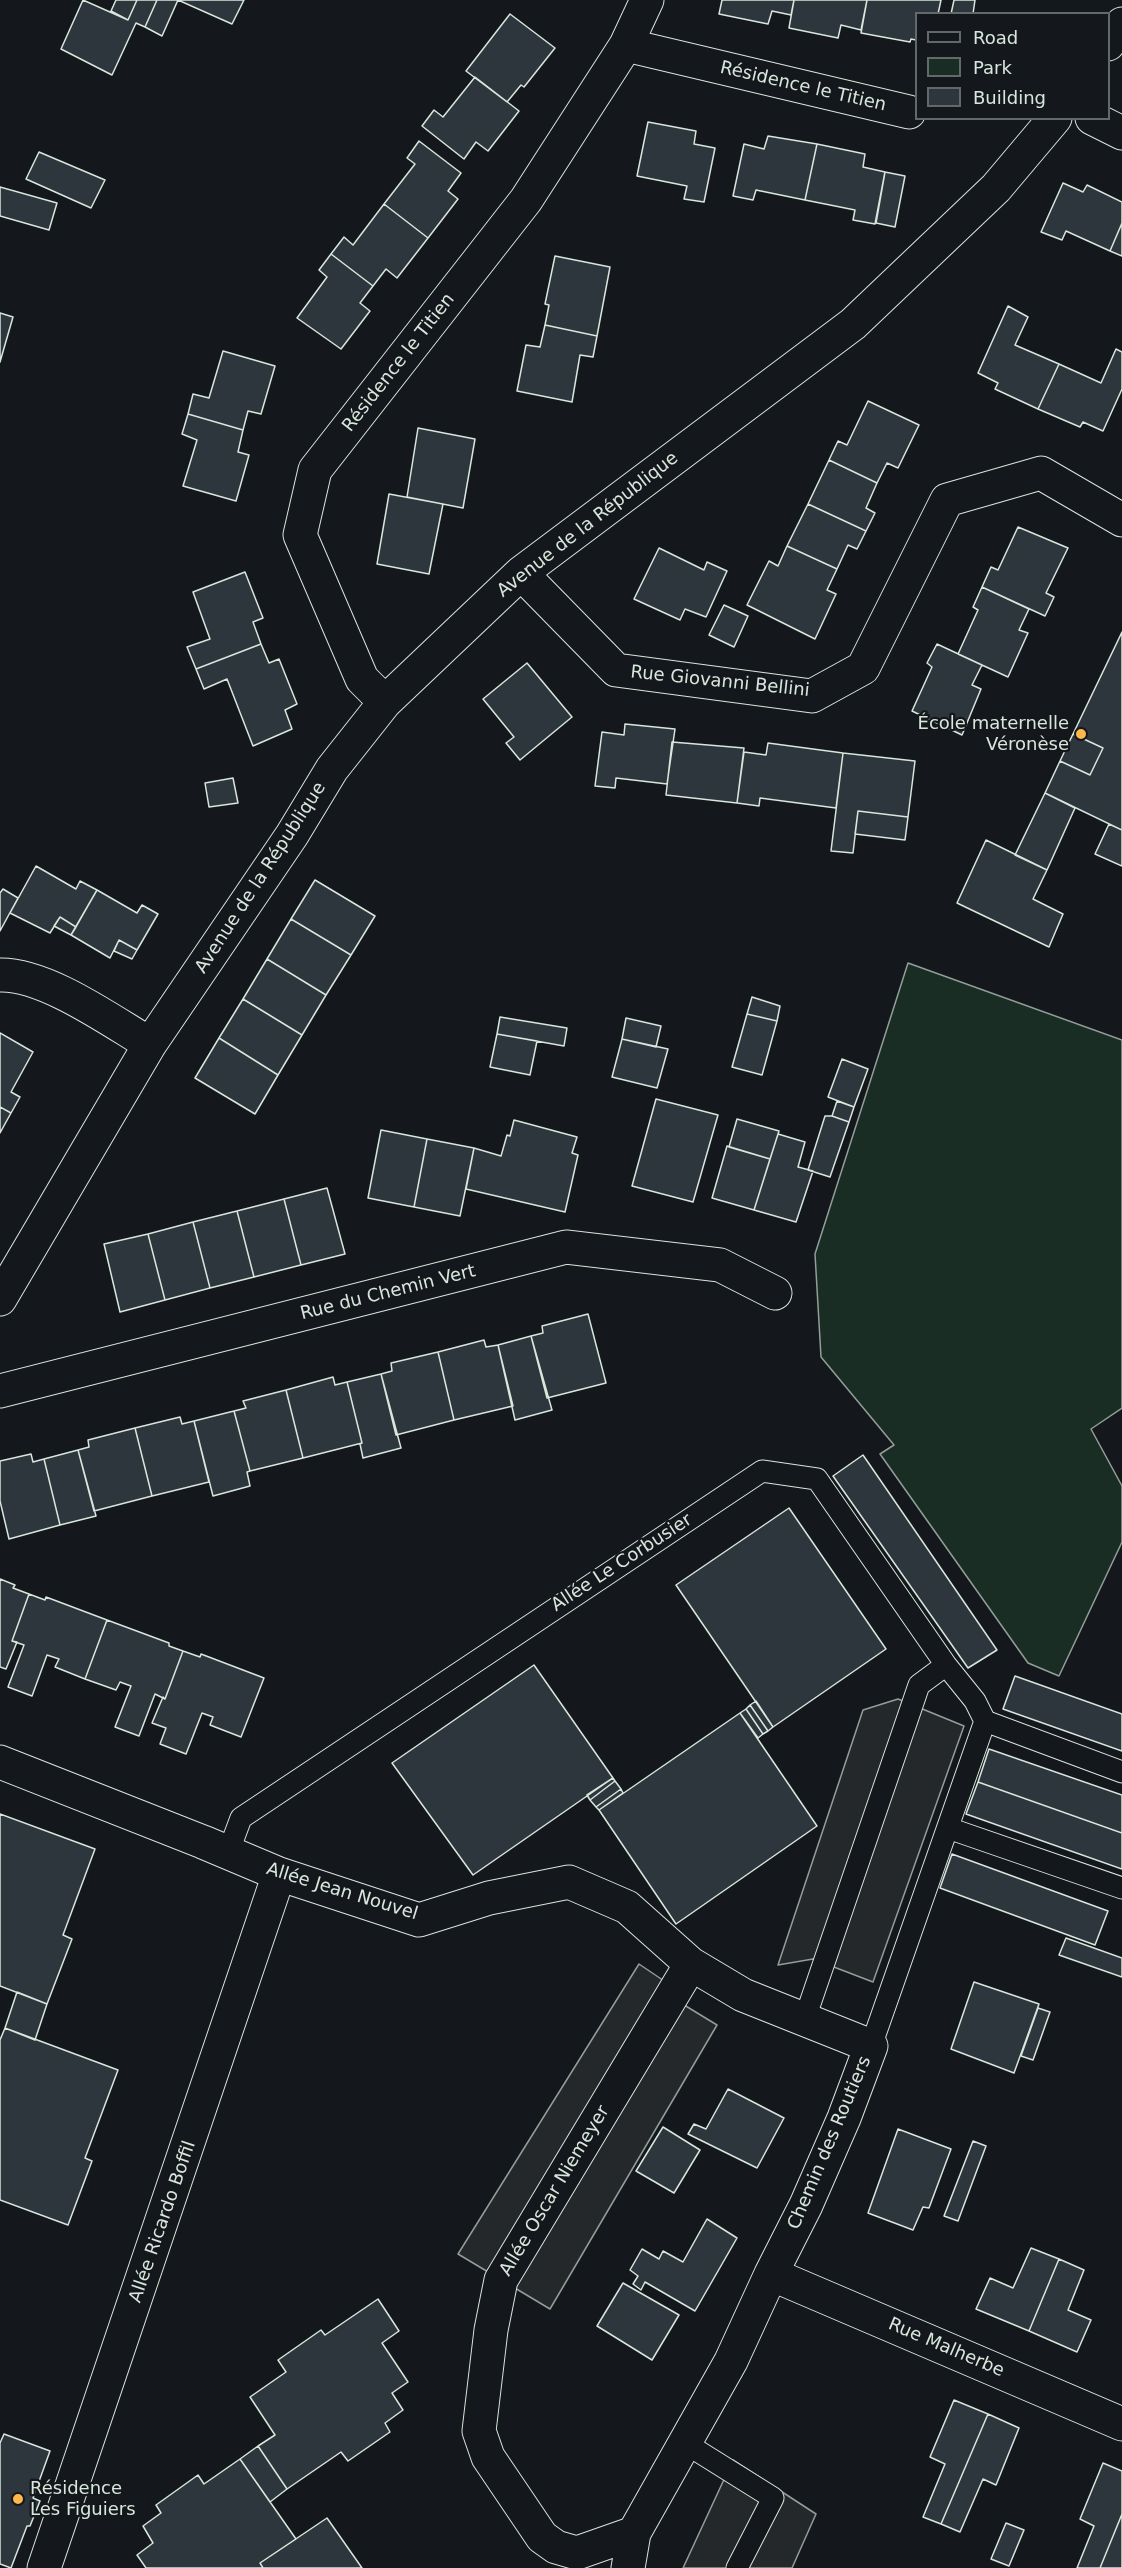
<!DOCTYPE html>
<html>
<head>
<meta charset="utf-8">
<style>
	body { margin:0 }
	#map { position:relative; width:1122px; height:2568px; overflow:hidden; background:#14181c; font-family:"DejaVu Sans",sans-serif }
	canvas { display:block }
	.legend { position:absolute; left:915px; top:12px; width:195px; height:108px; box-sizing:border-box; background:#14181c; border:2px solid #626a69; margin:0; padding:8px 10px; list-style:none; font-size:18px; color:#d8e6dc }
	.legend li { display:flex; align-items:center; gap:12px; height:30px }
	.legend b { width:30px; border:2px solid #626a69 }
</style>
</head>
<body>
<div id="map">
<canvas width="1122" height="2568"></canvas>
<ul class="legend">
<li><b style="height:8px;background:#14181c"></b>Road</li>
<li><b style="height:16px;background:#1a2d24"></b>Park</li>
<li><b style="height:16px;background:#2c363c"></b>Building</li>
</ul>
</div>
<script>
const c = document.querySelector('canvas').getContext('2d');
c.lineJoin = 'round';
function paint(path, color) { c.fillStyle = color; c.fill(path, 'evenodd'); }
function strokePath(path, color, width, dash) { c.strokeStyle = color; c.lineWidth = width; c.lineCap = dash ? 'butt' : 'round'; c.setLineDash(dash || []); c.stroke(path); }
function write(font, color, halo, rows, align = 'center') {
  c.font = font + ' "DejaVu Sans",sans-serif'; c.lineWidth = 4.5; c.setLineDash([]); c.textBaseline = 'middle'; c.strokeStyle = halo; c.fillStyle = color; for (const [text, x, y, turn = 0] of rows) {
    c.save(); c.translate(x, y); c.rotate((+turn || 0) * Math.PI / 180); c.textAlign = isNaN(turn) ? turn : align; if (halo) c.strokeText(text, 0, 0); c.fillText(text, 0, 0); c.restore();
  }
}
const green = new Path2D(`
	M908,963L1122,1040V1408L1091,1429L1122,1486V1542L1059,1676L1028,1663L880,1454L894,1445L821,1357L815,1254Z`);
const parking = new Path2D(`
	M898,1699L964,1726L873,1982L813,1959L778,1965L863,1710Z
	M639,1964L676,1989L671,1997L717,2025L550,2309L458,2254Z
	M733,2460L816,2514L792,2568H683Z`);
const building = new Path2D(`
	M83,0L128,20L137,0H157L145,27L136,23L112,75L61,49Z
	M116,0H137L128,20L111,11Z
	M157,0H178L162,36L145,27Z
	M178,0H244L232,24Z
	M722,0H794L791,15L772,11L768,24L719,14Z
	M794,0H867L861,30L841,25L838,38L789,28Z
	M867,0H941L938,14H916V40L911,39L910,42L861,33Z
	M954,0H975L973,14H951Z
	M510,14L555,48L524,87L521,85L507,102L466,71Z
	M475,77L519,111L488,151L476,142L464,159L422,126L434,110L443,117Z
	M648,122L696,131L694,144L715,148L704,202L684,199L687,186L637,176Z
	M768,136L817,144L805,200L756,190L753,200L733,196L744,144L764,149Z
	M419,141L461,173L448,191L458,199L428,238L384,204L415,164L407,158Z
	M817,144L865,154L863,167L885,172L875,224L853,220L855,210L805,200Z
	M39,152L105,180L91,208L26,179Z
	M885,172L905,176L895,227L876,223Z
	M1063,183L1083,192L1087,185L1122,202V223L1110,251L1066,231L1062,240L1041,232Z
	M0,187L57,203L49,230L0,216Z
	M384,204L428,238L397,278L386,269L373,286L331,254L344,237L353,245Z
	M1122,223V256L1110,251Z
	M331,254L373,286L360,303L370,311L341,349L297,318L327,277L319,270Z
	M555,256L610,267L597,336L545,325L549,305L545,304Z
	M1008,306L1028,317L1015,345L1059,364L1038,409L995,389L998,383L978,373Z
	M0,313L13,317L0,362Z
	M545,325L597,336L593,357L580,355L572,402L517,391L526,345L540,347Z
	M1116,349L1122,352V389L1103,431L1083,422L1080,427L1038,409L1059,364L1101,383Z
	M223,351L275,366L261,414L248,411L243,430L188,414L193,394L209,398Z
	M868,401L919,425L898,468L887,463L877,483L829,460L838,441L847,445Z
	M188,414L243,430L238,452L249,455L236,501L183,486L197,440L182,434Z
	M418,428L475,439L463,508L407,497Z
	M829,460L877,483L866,508L875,513L866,531L808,504Z
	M389,494L443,504L429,574L377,564Z
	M808,504L866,531L857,549L848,545L837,569L787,546Z
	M1018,527L1068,548L1046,593L1054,597L1045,616L982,587L991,567L998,570Z
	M787,546L837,569L827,590L836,594L815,639L747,605L769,561L778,566Z
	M659,548L704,570L707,562L727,571L706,617L685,609L680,620L634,599Z
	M245,572L263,618L253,622L261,644L196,669L187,647L210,639L193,592Z
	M982,587L1029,609L1019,630L1028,633L1008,677L958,654L978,610L973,607Z
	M724,605L748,616L734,647L709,635Z
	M1122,632V830L1045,793L1060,761L1090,775L1103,748L1073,734Z
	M261,644L269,663L279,659L297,704L285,710L292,729L253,746L227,679L204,689L196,669Z
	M937,644L982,665L972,685L981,689L962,735L912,711L932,667L927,663Z
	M527,663L572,717L520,760L506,743L514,737L483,699Z
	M625,724L675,729L667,784L616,778L615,788L595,786L602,732L624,735Z
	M1073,734L1103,748L1090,775L1060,761Z
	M672,742L744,748L737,803L666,795Z
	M768,743L843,753L836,808L760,798L759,806L737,803L744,752L766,755Z
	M843,753L915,761L908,817L858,811L853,853L831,851Z
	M233,778L238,803L209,807L205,783Z
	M1045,793L1075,808L1047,870L1015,855Z
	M858,811L908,817L905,840L855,834Z
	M1109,824L1122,830V866L1095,854Z
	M986,840L1047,870L1033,899L1063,914L1049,947L957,903Z
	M36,866L76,889L80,881L97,890L76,927L60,917L50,933L10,913Z
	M315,880L375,916L351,955L291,919Z
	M3,889L18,898L0,931V893Z
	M97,890L137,913L142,905L158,914L137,950L119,940L110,958L71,935Z
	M60,917L76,927L71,935L54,926Z
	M291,919L351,955L326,995L267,959Z
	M119,940L137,950L132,959L114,951Z
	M267,959L326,995L302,1035L243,999Z
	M752,997L780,1006L777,1021L747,1014Z
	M243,999L302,1035L278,1075L219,1038Z
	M747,1014L777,1021L762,1075L732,1067Z
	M500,1017L567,1028L564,1046L497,1034Z
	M626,1018L661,1026L656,1047L622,1039Z
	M0,1033L33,1052L11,1092L20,1097L11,1113L0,1107Z
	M497,1034L537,1041L530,1075L490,1067Z
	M219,1038L278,1075L255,1114L195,1078Z
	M622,1039L668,1049L657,1088L612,1077Z
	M842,1059L868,1069L854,1107L828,1097Z
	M656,1099L718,1115L693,1202L632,1186Z
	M837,1101L854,1107L849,1122L832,1116Z
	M0,1107L11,1113L0,1133Z
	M825,1116H832L849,1122L830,1177L808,1170Z
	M737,1119L779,1131L770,1159L729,1147Z
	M514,1120L577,1137L572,1153L578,1155L565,1212L466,1189L474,1148L501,1156L507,1135L510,1136Z
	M381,1130L427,1139L414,1207L368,1198Z
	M778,1134L805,1142L798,1167L813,1171L796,1222L754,1210Z
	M427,1139L474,1148L460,1216L414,1207Z
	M727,1146L770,1159L754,1210L712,1198Z
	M327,1188L345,1254L301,1265L284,1199Z
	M284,1199L301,1265L254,1277L237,1211Z
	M237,1211L254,1277L210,1288L193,1222Z
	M193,1222L210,1288L165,1300L148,1234Z
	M148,1234L165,1300L120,1312L104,1244Z
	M588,1314L606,1383L547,1398L531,1336L543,1333L542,1326Z
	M531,1336L552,1410L515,1420L498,1345Z
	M484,1340L486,1347L498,1345L513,1406L454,1420L438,1352Z
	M438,1352L454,1420L396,1435L381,1374L392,1371L391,1363Z
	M381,1374L401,1448L363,1458L360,1444L362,1443L347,1382Z
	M333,1377L335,1385L347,1382L362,1443L303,1458L286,1390Z
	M286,1390L303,1458L250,1471L234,1411L246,1408L243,1401Z
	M234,1411L250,1471L247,1472L250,1486L213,1496L194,1421Z
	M180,1417L182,1424L194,1421L209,1482L152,1496L135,1428Z
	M135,1428L152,1496L94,1511L78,1450L89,1447L88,1440Z
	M78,1450L96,1516L60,1525L44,1459Z
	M31,1454L33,1462L44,1459L60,1525L9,1539L0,1501V1461Z
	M863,1455L997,1650L968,1668L833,1476Z
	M789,1508L886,1649L773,1727L676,1585Z
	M0,1579L15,1585L13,1588L29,1594L12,1641L17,1642L6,1669L0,1667Z
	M29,1594L45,1600L46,1597L107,1620L85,1679L55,1667L59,1659L47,1655L32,1696L8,1687L24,1645L12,1641Z
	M107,1620L169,1643V1646L183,1651L165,1699L155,1694L139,1736L115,1727L131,1686L120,1682L116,1690L85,1679Z
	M183,1651L200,1657L201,1654L264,1678L241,1737L210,1725L213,1717L202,1713L186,1754L160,1744L166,1728L152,1723L163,1697L165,1699Z
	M534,1665L613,1778L473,1875L392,1763Z
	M1015,1676L1122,1714V1751L1003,1709Z
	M756,1701L773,1727L768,1731L750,1705Z
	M750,1705L768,1731L763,1734L746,1709Z
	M746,1709L763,1734L758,1738L740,1713Z
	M740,1713L817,1826L676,1924L599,1810Z
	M989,1749L1122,1795V1833L978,1782Z
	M613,1778L615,1781L590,1800L587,1795Z
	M615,1781L621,1789L596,1807L590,1800Z
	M978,1782L1122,1833V1869L966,1814Z
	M621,1789L623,1793L599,1810L596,1807Z
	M0,1814L95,1849L63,1935L72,1939L47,2004L0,1986Z
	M952,1854L1108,1911L1095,1945L940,1888Z
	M1066,1938L1122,1958V1977L1059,1955Z
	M974,1982L1039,2004L1014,2073L951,2049Z
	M17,1992L47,2004L35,2040L5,2028Z
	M1038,2008L1050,2012L1033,2060L1021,2056Z
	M5,2028L118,2070L85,2158L92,2161L68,2225L0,2200V2040Z
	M728,2089L784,2118L757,2168L688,2134L694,2124L706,2129Z
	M663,2127L700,2150L674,2193L636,2171Z
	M898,2129L951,2149L929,2208L923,2207L913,2230L868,2213Z
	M973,2141L986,2146L958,2221L944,2216Z
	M707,2219L737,2238L695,2311L645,2282L641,2290L633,2284L638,2276L630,2270L642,2249L659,2259L663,2251L683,2262Z
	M1031,2248L1059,2259L1029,2331L976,2309L990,2278L1013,2288Z
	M1059,2259L1084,2270L1068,2310L1091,2320L1077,2352L1029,2331Z
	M623,2283L679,2315L652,2360L597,2326Z
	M378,2299L399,2331L382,2343L408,2382L392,2393L403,2410L385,2423L390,2432L348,2461L341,2452L287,2489L258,2446L275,2435L250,2397L286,2372L278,2360L321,2330L325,2335Z
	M954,2400L988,2414L941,2524L923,2517L945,2464L930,2457Z
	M988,2414L1019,2428L996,2485L983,2479L960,2532L941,2524Z
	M4,2434L50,2451L33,2498L40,2501L30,2526H27L11,2568L0,2564V2443Z
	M258,2446L287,2489L270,2502L240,2459Z
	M240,2459L296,2539L260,2563L263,2568H146L137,2555L153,2543L143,2526L161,2513L156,2505L198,2475L204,2484Z
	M1103,2463L1122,2471V2514L1100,2568H1077L1094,2526L1080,2519Z
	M1122,2514V2568H1100Z
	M327,2518L362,2568H263L260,2563Z
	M1006,2523L1024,2530L1009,2566L991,2559Z`);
const lane = new Path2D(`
	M985,1721L1122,1772
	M948,1828L1122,1888
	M228,1853L241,1818L762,1471L817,1479L946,1665L975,1701L985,1721L871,2046
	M804,2021L919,1685L946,1665
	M685,2443L773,2498L737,2568`);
const street = new Path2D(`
	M1108,44L1122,24
	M626,45L909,112
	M1092,118L1122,133
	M521,573L616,670L812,696L863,668L947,500L1041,473L1122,520
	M385,702L362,679L300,535L315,470L526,200L626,45L647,0
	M0,975C46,974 111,1021 150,1044
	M0,1299L150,1044L292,835L332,769L385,702L521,573L853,324L996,188L1055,118
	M0,1391L566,1247L720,1265L775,1293
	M0,1762L203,1842L279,1874L419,1920L489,1898L569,1882L627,1907L691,1964L743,1995L871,2046L844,2118L806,2205L771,2274L731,2361L634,2533L628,2568
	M771,2274L1122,2424
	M634,2533L577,2553L556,2547L542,2537L488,2457L479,2431L491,2330L501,2280L691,1964
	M44,2568L279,1874`);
const markers = [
	[1081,734,6,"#ffb74d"],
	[18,2499,6,"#ffb74d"]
];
const streetNames = [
	["Résidence le Titien",803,87,13],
	["Résidence le Titien",399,363,-52],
	["Avenue de la République",588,525,-38],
	["Rue Giovanni Bellini",720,682,6],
	["Avenue de la République",261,878,-57],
	["Rue du Chemin Vert",388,1293,-14],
	["Allée Le Corbusier",622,1563,-33],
	["Allée Jean Nouvel",342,1892,17],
	["Chemin des Routiers",830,2143,-67],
	["Allée Oscar Niemeyer",555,2191,-59],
	["Allée Ricardo Boffil",163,2222,-71],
	["Rue Malherbe",946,2348,23]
];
const poiNames = [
	["École maternelle",1069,724],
	["Véronèse",1069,745],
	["Résidence",30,2489,"left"],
	["Les Figuiers",30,2510,"left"]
];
paint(green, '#1a2d24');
strokePath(green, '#939e99', 1.5);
paint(parking, '#24282b');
strokePath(parking, '#939e99', 1.5);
paint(building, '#2c363c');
strokePath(building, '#d8e6dc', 1.5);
strokePath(lane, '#d8e6dc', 23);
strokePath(street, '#d8e6dc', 35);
strokePath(lane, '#14181c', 21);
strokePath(street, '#14181c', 33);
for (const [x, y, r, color] of markers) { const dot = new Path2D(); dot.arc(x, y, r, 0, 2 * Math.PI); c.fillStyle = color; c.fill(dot); strokePath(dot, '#14181c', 2); }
write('18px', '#d8e6dc', '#14181c', streetNames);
write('18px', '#d8e6dc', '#14181c', poiNames, 'right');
</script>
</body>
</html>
